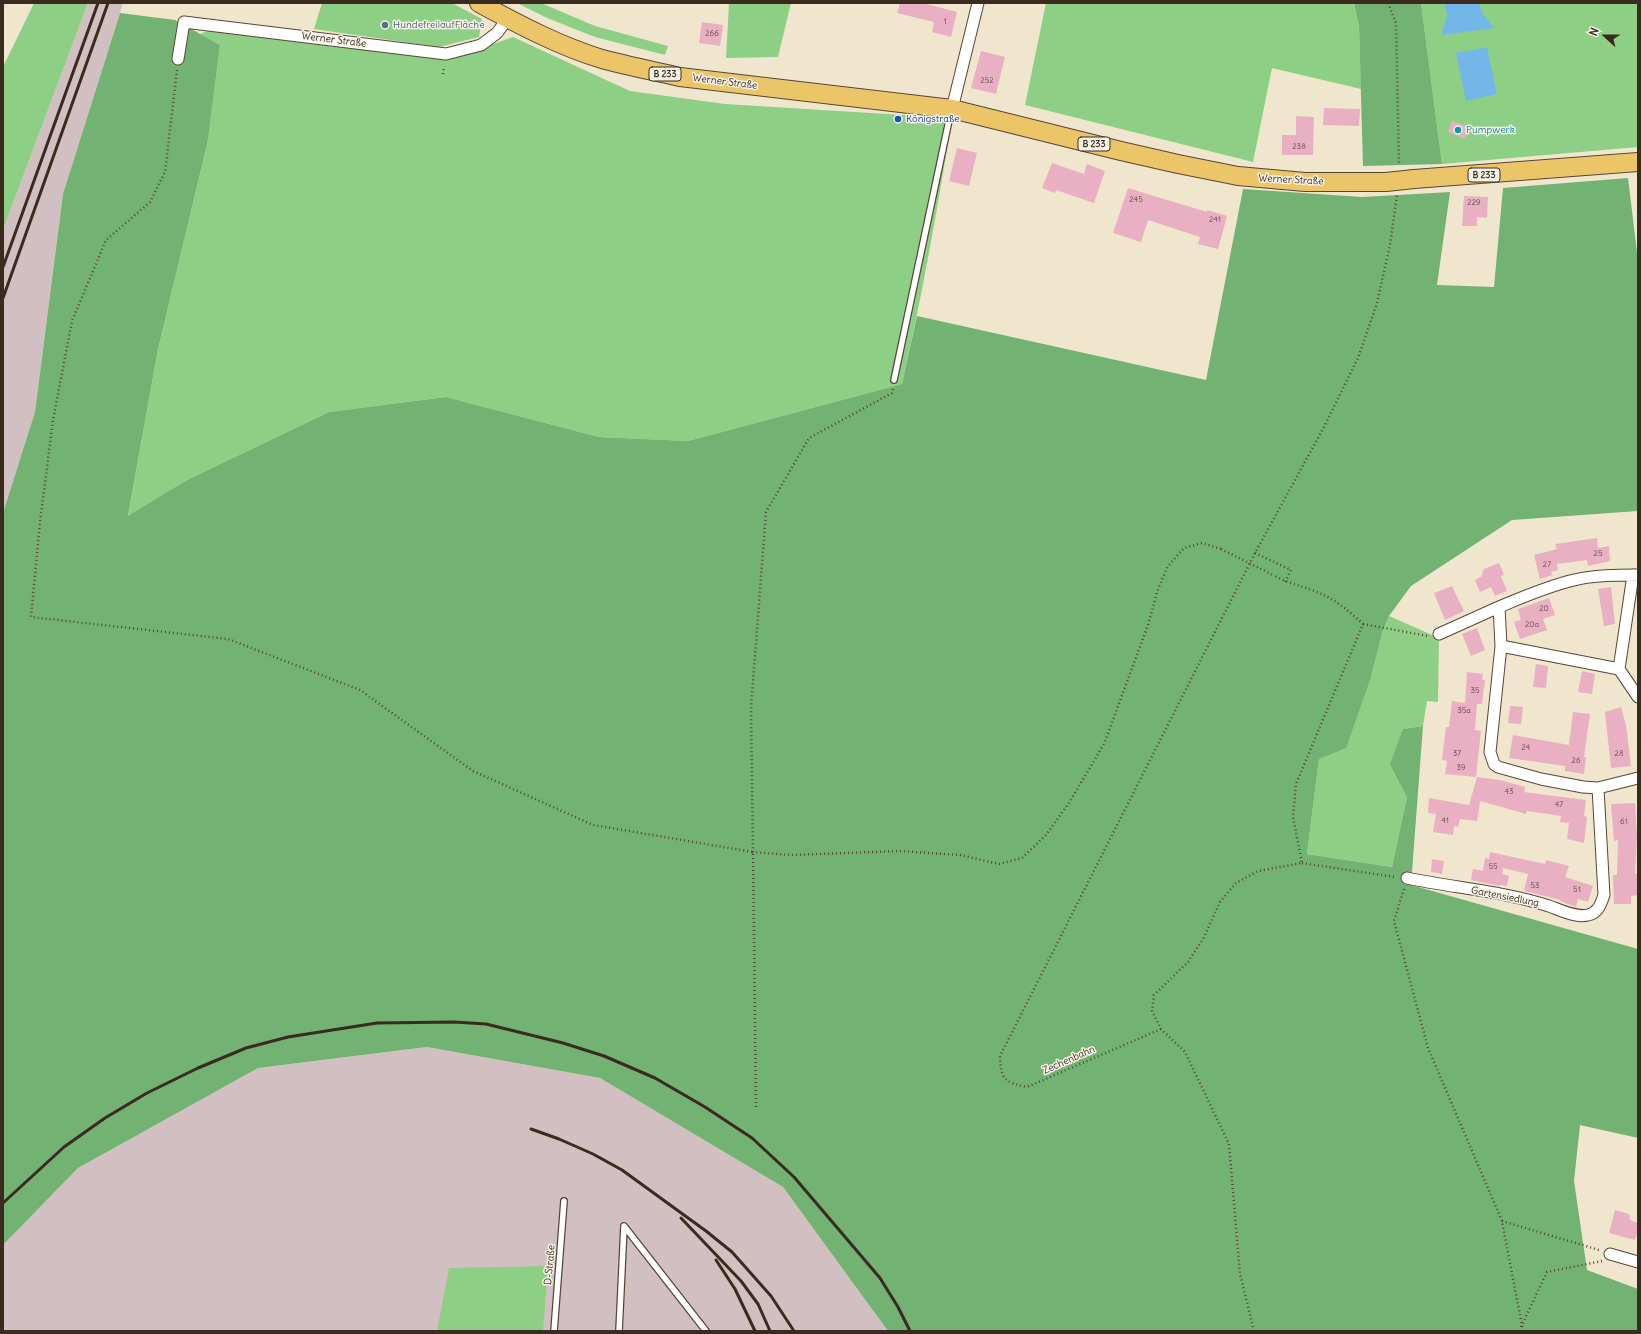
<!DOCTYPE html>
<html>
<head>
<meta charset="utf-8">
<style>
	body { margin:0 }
	#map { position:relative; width:1641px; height:1334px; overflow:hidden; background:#f0e6cd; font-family:Delius,sans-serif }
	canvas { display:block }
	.frame { position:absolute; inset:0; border:4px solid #3b2a1e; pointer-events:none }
	.north { position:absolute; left:1585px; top:16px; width:40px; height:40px; -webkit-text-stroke:3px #f7f3e8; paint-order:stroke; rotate:291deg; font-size:11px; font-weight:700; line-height:16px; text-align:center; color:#3b2a1e }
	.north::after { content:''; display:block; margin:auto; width:14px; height:18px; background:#3b2a1e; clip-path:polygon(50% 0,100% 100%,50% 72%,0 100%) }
</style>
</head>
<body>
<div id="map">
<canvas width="1641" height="1334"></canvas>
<div class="frame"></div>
<div class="north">N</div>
</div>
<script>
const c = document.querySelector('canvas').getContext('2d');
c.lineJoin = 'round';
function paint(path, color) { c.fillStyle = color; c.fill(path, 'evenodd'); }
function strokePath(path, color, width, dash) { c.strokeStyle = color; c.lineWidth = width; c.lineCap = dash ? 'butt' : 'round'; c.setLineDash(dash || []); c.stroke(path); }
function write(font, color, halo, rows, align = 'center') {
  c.font = font + ' Delius,sans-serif'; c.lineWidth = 3; c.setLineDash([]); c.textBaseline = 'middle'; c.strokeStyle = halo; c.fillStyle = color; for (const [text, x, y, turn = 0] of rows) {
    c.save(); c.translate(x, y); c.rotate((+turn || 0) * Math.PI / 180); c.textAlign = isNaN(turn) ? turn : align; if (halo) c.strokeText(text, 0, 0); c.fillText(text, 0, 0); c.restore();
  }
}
const industrial = new Path2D(`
	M88,3H123L63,194L35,412L3,513V230Z
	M427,1047L600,1078L783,1187L888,1331H3V1245L78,1168L258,1068Z`);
const green = new Path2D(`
	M34,3H88L3,230V67Z
	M322,3H452L482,19L479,37L439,47L314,29Z
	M517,3H541L595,26L668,46L665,55L595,37L547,18Z
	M729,3H791L778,57L726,58Z
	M1046,3H1354L1359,26L1361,89L1272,68L1253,162L1025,105Z
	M1421,3H1638V147L1442,164Z
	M213,29L449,60L513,37L630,91L725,104L952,118C938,207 922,296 902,384L688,441L599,437L446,397L329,412L187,480L128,517L158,349L208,140L220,45L200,34Z
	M1389,616L1439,638L1438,702L1427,701L1423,726L1403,729L1407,797L1392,867L1307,854L1319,759L1371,677L1383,630Z
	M548,1266L543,1331H437L449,1268Z`);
const forest = new Path2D(`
	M1354,3H1421L1442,164L1363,166L1359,26Z
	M120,13L175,20L220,45L208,140L158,349L128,516L187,480L329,412L446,397L599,437L688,441L902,384L917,316L1206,380L1243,189L1362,197L1450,192L1437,285L1494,287L1503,188L1628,178L1638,261V511L1512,520L1411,586L1389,616L1383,630L1371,677L1346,748L1319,759L1307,854L1392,867L1407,797L1390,764L1403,729L1423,726L1411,885L1638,949V1138L1580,1125L1574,1181L1587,1270L1638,1289V1331H888L783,1187L600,1078L427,1047L258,1068L78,1168L3,1245V513L35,412L63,194Z`);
const water = new Path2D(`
	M1444,3H1479L1482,13L1494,28L1441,35L1447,15Z
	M1487,47L1497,94L1466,101L1456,53Z`);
const building = new Path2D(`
	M900,3H923L957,12L951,37L932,32L934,22L897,13Z
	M702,22L723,25L720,46L699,43Z
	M981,51L1005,57L996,94L971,88Z
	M1324,108L1360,109L1359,126L1323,125Z
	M1296,116L1314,117L1313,155H1282V135H1296Z
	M1452,121L1469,127L1465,139L1448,132Z
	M957,148L977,153L969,186L949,181Z
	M1052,163L1084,174L1087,164L1105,171L1094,203L1056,190L1055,193L1042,188Z
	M1128,188L1207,212V210L1227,216L1218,249L1198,244L1200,237L1148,220L1141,242L1113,233Z
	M1464,196L1488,197L1487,218L1477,217V226H1462Z
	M1597,538L1598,548L1609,546L1610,561L1588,566L1587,560L1557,564L1558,570L1551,572L1552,575L1540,579L1534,555L1557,549L1555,544Z
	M1499,563L1504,575L1501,576L1507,591L1495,596L1491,587L1480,592L1475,580L1481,577L1484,569Z
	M1452,586L1464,611L1445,620L1434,593Z
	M1611,587L1615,624L1604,626L1598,589Z
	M1549,598L1555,615L1543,619L1547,630L1520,639L1514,622L1521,620L1518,609Z
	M1477,628L1485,650L1471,656L1462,634Z
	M1536,664L1548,666L1546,688L1533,687Z
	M1582,671L1595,674L1592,694L1578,692Z
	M1467,672L1483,674L1482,680H1485L1482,704H1477L1475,730L1481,731L1476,777L1445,774L1447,761L1442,760L1446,727H1449L1452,701L1465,703Z
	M1510,706L1523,707L1521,724L1508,723Z
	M1621,707L1626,725L1631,766L1611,768L1605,712Z
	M1573,712L1590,714L1584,757H1586L1584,774L1565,771V766L1509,758L1513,735L1569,745Z
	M1477,777L1500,780L1525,787L1524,792L1586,800L1584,816L1587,817L1584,843L1567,839L1569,823L1560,822L1561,816L1527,811L1526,814L1480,801L1477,821L1460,819L1458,827L1454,826L1453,835L1433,832L1436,814L1428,813L1429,798L1469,805Z
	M1635,803L1637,837L1635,874L1638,873V895L1631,896V904H1614L1613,875H1617L1618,840L1614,841L1611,804Z
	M1490,852L1545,864L1546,860L1569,866L1565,877L1593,886L1588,902L1578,899L1576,907L1560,901L1561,900L1524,891L1528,874L1503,868L1502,874L1509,876L1507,886L1500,885V886L1471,880L1473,869L1483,871L1485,858L1489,859Z
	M1432,859L1444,861L1442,874L1431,872Z
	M1615,1210L1629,1214L1630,1220L1638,1223V1230L1635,1240L1609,1233Z`);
const path = new Path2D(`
	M1388,3L1396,23L1399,164
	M177,70L165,172L150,202L106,240L72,321L53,420L40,522L31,617L228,639L360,690L473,771L593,825L753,852L756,1110
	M443,74L444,66
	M893,389L892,393L809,438L766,512L751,708L753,852L791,855L900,851L960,855L999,864L1022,858L1046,835L1069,803L1104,744L1148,625L1158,589L1168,566L1184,548L1202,543L1221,549
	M1255,553L1291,570L1285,582
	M1363,624L1428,636
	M1302,863L1395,877
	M1404,889L1394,921L1428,1048L1502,1221L1523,1331
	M1161,1029L1027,1087C1004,1082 1001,1080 1000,1056L1255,553L1324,427L1358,358L1377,303L1390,245L1397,195
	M1502,1221L1599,1250
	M1521,1327L1547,1272L1602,1261
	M1254,1331L1240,1274L1229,1144L1185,1052L1161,1029L1152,1011L1154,995L1188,962L1203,939L1220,902L1236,883L1258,871L1302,863L1293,817L1296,784L1363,624C1349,611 1335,599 1317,592C1302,586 1287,583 1273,575`);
const lane = new Path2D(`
	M894,380L951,111
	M554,1331L564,1201
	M619,1331L624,1226L706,1331`);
const street = new Path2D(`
	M178,59L184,22L446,54L481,45L497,33L508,18
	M952,109L978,3
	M1633,575L1619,669L1638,697
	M1638,575C1617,575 1594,575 1574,580C1548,586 1523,597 1499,607L1501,646L1490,752L1494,764L1498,767L1541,779L1583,787L1598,788L1638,778
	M1439,634L1499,607
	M1501,646L1619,669
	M1407,878C1454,888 1503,891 1549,906C1560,910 1576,918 1588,915C1598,913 1601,904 1604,895L1598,788
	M1610,1254L1638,1262`);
const primary = new Path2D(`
	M479,3C518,24 559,46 602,59C628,66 654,71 680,77L952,109L1121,151L1178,164L1238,176L1305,182H1386
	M1414,179L1638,162`);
const rail = new Path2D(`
	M3,267L98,3
	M3,298L108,3
	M531,1129L559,1139L593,1154L622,1170L706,1231L732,1252L771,1296L794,1331
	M3,1203L64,1147L105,1118L147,1093L198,1068L246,1048L288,1037L377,1023L454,1022L486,1024L563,1043L604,1056L655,1078L705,1107L752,1138L794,1177L880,1278L898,1307L910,1331
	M681,1218L741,1281L758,1304L770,1331
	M716,1260L735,1289L755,1331`);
const pathBridge = new Path2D(`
	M1221,549L1273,575`);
const primaryBridge = new Path2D(`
	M1386,182L1414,179`);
const markers = [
	[385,25,4,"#5c6f8a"],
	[898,119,4,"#1a4fb4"],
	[1458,130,4,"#0f9aa8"]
];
const numberNames = [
	["1",945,22],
	["266",712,34],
	["252",987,81],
	["238",1299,147],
	["245",1136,200],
	["229",1474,203],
	["241",1215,220],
	["25",1598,554],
	["27",1547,565],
	["20",1544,609],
	["20a",1532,625],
	["35",1475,691],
	["35a",1464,711],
	["24",1526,748],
	["37",1457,754],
	["28",1619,754],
	["26",1576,761],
	["39",1461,768],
	["43",1509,792],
	["47",1559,805],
	["41",1445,821],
	["61",1624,822],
	["55",1493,867],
	["53",1535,886],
	["51",1577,890]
];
const shields = [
	[665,74,32],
	[1094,144,32],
	[1484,175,32]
];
const shieldNames = [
	["B 233",665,74],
	["B 233",1094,144],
	["B 233",1484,175]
];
const serviceNames = [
	["HundefreilaufFläche",393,25]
];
const streetNames = [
	["Werner Straße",334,40,7],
	["Werner Straße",725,82,7],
	["Werner Straße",1291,180,3],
	["Gartensiedlung",1505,897,11],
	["Zechenbahn",1069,1060,-24],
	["D-Straße",550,1265,-85]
];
const transitNames = [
	["Königstraße",906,119]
];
const cultureNames = [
	["Pumpwerk",1466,130]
];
paint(industrial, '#d2bfc1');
paint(green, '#8ecf86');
paint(forest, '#72b273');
paint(water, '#73b7e9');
paint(building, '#e9b0c3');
strokePath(lane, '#564638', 8);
strokePath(street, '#564638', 13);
strokePath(primary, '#564638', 20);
strokePath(path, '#564638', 2.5, [1, 3]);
strokePath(lane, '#fff', 5.5);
strokePath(street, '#fff', 11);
strokePath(primary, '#ecc569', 18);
strokePath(rail, '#3b2a1e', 3);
strokePath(primaryBridge, '#564638', 20, []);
strokePath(pathBridge, '#564638', 2.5, [1, 3]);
strokePath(primaryBridge, '#ecc569', 18);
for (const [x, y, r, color] of markers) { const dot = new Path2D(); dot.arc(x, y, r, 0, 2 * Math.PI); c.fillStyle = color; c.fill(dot); strokePath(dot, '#f7f3e8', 1.5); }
write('8px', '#664c47', null, numberNames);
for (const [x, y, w] of shields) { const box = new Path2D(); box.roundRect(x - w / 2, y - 7, w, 14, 3); c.fillStyle = '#f7f3e8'; c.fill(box); strokePath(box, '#3b2a1e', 1); }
write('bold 9px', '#3b2a1e', null, shieldNames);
write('10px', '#4e5e75', '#f7f3e8', serviceNames, 'left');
write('10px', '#3b2a1e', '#f7f3e8', streetNames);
write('10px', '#164399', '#f7f3e8', transitNames, 'left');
write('10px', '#0d838f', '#f7f3e8', cultureNames, 'left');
</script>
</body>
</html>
